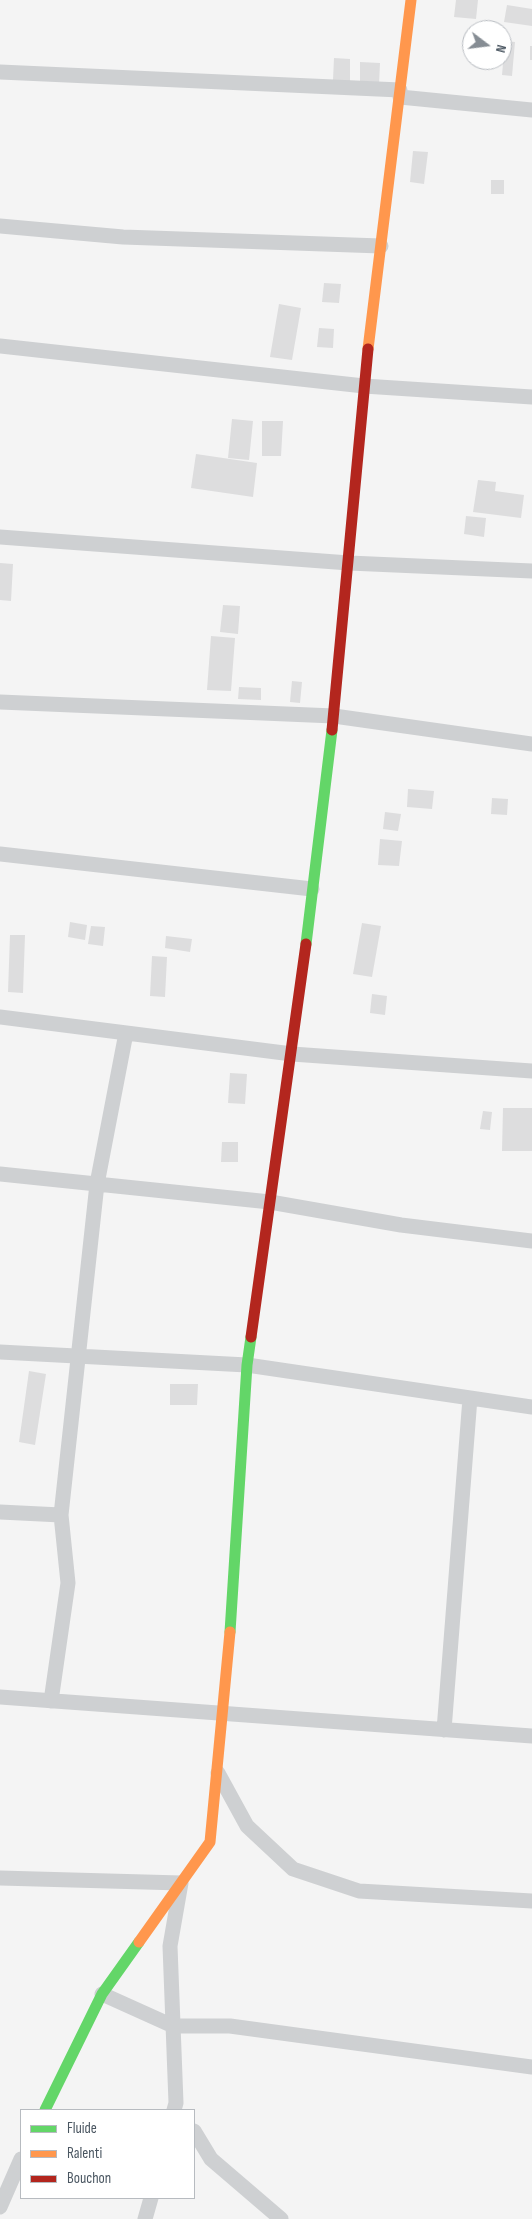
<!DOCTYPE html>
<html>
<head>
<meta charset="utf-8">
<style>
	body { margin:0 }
	#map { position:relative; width:532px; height:2219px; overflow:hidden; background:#f4f4f4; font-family:"Sofia Sans Condensed",sans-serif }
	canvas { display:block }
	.legend { position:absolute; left:20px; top:2109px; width:175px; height:90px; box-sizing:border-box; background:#fff; border:1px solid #b7bbc0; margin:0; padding:6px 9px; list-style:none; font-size:15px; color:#4a5661 }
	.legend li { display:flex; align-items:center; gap:10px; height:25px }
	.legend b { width:25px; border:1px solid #b7bbc0 }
	.north { position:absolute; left:462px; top:20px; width:50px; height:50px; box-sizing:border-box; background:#fff; border:1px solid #b7bbc0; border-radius:50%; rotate:105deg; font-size:14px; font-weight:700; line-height:20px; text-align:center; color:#4a5661 }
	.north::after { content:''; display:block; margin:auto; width:18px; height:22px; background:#868d94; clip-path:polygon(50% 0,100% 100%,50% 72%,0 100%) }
</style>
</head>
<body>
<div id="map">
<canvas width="532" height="2219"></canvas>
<ul class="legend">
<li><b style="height:6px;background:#63d668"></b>Fluide</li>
<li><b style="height:6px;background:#ff974d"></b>Ralenti</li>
<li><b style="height:6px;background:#b3261e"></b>Bouchon</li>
</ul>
<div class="north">N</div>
</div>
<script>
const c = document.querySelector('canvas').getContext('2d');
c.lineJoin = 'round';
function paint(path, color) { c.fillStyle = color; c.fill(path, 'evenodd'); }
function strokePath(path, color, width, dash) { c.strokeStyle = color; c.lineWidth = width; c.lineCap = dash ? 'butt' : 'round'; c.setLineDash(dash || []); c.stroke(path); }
const building = new Path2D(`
	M456,0H478L476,19L454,17Z
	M507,5L532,9V26L504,22Z
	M505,41L515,42L512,76L502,75Z
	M530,46H532V60H530Z
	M334,58L350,59V81L333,80Z
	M360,62L380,63L379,85L360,84Z
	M413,151L428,152L424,184L410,182Z
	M491,180H504V194H491Z
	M324,283L341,284L339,303L322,302Z
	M279,304L301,308L292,360L270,357Z
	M319,328L334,329L333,348L317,347Z
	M232,419L253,421L249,460L228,458Z
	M262,421H283L281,456H262Z
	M196,454L257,463L253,497L191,488Z
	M478,480L496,482L495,491L524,495L521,518L473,512Z
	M466,516L486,518L484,537L464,534Z
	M0,563L13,564L11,601L0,600Z
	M223,605L240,606L238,634L220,632Z
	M211,636L235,638L231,691L207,690Z
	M292,681L302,682L300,703L290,702Z
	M239,687L261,688V700L238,699Z
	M408,789L434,791L432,809L407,807Z
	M492,798L508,799L507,815L491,814Z
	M385,812L401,814L398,831L383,829Z
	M380,839L402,841L399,866L378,865Z
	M70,922L87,925L85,940L68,937Z
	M362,923L381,926L372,977L353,974Z
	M91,926L105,927L103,946L88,944Z
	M10,935H25L23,993L8,992Z
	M166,936L192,939L190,952L165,948Z
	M152,956L167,957L165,997L150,996Z
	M372,994L387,996L385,1015L370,1013Z
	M230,1073L247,1074L245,1104L228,1103Z
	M503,1108H532V1151H502Z
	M483,1111L492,1112L490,1130L480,1129Z
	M222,1142H238V1162H221Z
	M29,1371L46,1374L35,1445L19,1442Z
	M170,1384H198L197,1405H170Z`);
const street = new Path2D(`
	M0,72L400,90
	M400,97L532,110
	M0,226L123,237L381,246
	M0,346L364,386L532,397
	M0,537L349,563L532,571
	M0,702L334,716L532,744
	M0,854L312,889
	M0,1017L292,1054L532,1071
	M0,1174L270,1202L401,1225L532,1241
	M0,1352L247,1365L532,1407
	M0,1512L61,1515
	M0,1697L532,1736
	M51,1701L68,1583L61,1515L97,1184L126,1033
	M444,1730L470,1398
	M218,1773L247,1826L293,1869L359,1891L532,1901
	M0,1878L181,1883L170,1946L176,2103L174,2110
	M102,1994L173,2026H230L532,2067
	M194,2131L211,2159L281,2219
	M0,2207L21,2159
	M145,2219L151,2198`);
const fast = new Path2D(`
	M306,944L332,730
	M230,1632L247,1365L251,1337
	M45,2110L102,1994L139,1942`);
const slow = new Path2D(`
	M368,349L411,0
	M139,1942L210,1842L230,1632`);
const jam = new Path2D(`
	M332,730L368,349
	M251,1337L306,944`);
paint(building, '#ddddde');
strokePath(street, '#ced0d2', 15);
strokePath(fast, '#63d668', 11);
strokePath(slow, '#ff974d', 11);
strokePath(jam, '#b3261e', 11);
</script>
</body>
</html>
